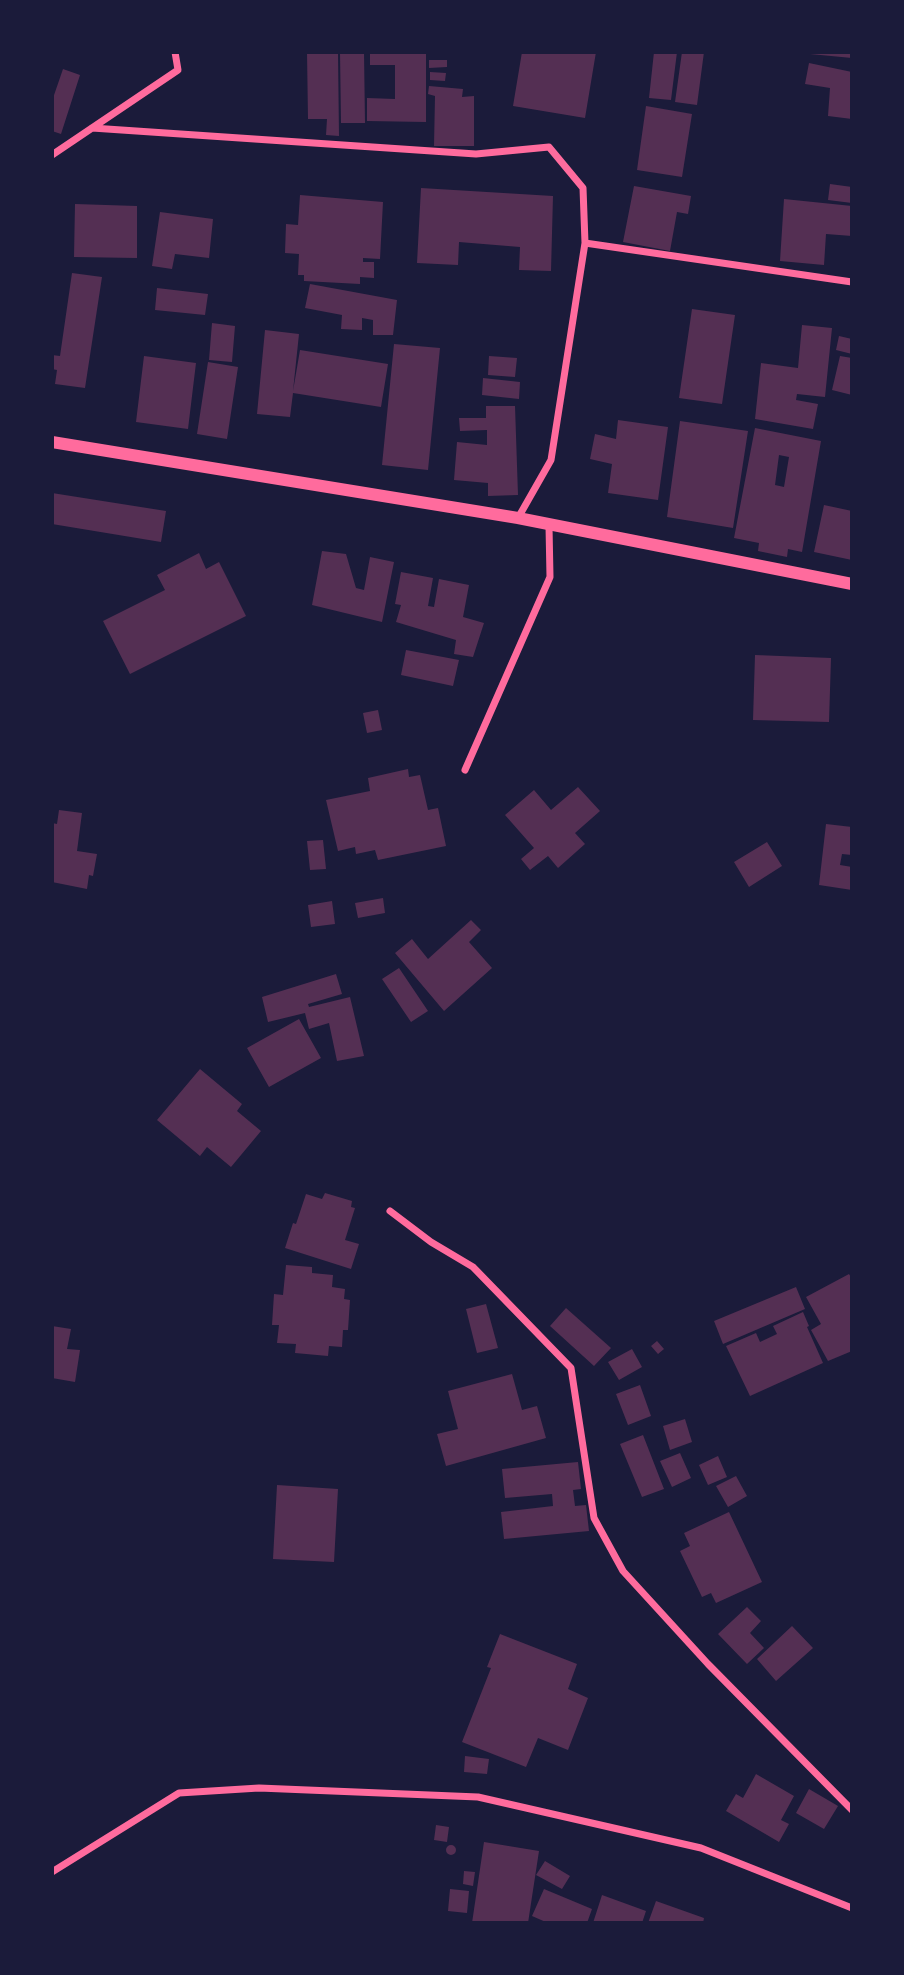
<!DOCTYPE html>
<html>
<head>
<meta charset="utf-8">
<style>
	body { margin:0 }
	#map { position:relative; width:904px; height:1975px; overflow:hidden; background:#1b1b3a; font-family:"Source Serif 4",serif }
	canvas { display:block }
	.frame { position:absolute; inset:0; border:54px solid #1b1b3a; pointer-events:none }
</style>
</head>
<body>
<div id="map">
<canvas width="904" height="1975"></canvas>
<div class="frame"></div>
</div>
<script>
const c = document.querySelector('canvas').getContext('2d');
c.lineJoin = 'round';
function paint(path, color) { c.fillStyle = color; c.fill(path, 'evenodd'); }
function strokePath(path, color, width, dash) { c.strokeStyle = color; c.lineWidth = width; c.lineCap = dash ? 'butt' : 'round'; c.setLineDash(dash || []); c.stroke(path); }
const building = new Path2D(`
	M307,52H338L339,136L326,135L327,119H308Z
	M340,52H364L365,123H341Z
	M370,52H426V122L367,121V98L395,99V65H370Z
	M522,52H596L585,118L513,106Z
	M654,52H677L671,100L649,98Z
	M682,52H704L697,105L675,102Z
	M810,52H852V58L810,54Z
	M429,60H447V67L429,68Z
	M809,63L852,72V119L828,116L830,88L805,84Z
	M63,69L80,75L61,134L52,131V101Z
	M430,72L446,73L445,81L430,80Z
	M429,86L463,89L462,97L474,96V146H434L435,96L428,94Z
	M646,106L692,114L682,177L637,170Z
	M830,184L852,187V203L828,200Z
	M634,186L691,196L688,214L677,212L670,251L623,242Z
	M421,188L553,196L551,271L519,270L520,247L459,242L458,265L417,263Z
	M300,195L383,202L380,259L363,258V262H374V278L360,277V284L304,281V275H298L299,254L285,253L286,224L298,225Z
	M784,199L852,206V236L826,234L824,265L780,261Z
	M75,204L137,206V258L74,257Z
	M160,212L213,219L209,258L175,254L172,269L152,266Z
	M72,273L102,277L85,388L55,384L57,370L52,369V355L60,356Z
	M310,284L397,300L393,335H373V320L362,318V330L341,329L342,315L305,308Z
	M157,288L208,294L205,315L155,310Z
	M692,309L735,315L722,404L679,398Z
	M212,323L235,326L232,362L209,360Z
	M802,325L832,328L825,397L797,394L796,400L818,404L813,429L755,419L761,363L798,368Z
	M265,330L299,334L293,391L300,350L388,364L381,407L293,393L290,417L257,414Z
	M839,336L852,339V354L836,350Z
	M394,344L440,348L428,470L382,465Z
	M144,356L196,363L188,429L136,422Z
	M489,356L517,358L515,377L488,375Z
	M840,356L852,358V395L832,390Z
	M208,362L238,367L227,439L197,434Z
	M483,378L520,382L519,399L482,395Z
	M486,406H515L518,495L488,496V483L454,480L457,442L487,445V430L460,431L459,418H486Z
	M618,420L668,427L658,500L608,493L612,464L590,459L595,434L616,439Z
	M680,421L748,431L733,528L667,517Z
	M755,428L821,441L802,552L788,549L787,557L758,551L759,543L734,538ZM779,455L789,457L784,487L775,485Z
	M52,493L166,511L161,542L52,524Z
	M824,505L852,511V560L814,552Z
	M322,551L346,554L356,588L364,590L370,557L394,562L382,622L312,605Z
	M199,553L206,569L219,562L246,616L130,674L103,621L165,590L157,575Z
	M401,572L433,578L428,606L434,607L439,579L469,585L463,617L484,623L473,657L454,654L456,640L396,622L401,605L395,604Z
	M406,650L459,660L453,686L401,675Z
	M755,655L831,658L829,722L753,720Z
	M378,710L382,730L367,733L363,713Z
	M408,769L409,777L420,775L428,810L438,808L446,846L378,860L375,850L356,854L355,847L338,851L326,800L370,791L368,778Z
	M578,787L600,811L575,833L585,844L558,868L548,856L530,870L521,859L534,848L505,815L534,790L551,810Z
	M59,810L82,813L77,851L97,854L93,876L89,875L87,889L52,882V823L57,824Z
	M826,824L852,827V855L842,854L840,865L852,867V890L819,885Z
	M323,840L326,869L310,870L307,841Z
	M767,842L782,866L749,887L734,862Z
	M383,898L385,913L358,918L355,903Z
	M332,901L335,924L311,927L308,905Z
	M471,920L481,930L469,942L492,968L444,1011L395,953L412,939L428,959Z
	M399,968L428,1011L411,1022L382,979Z
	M336,974L342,994L308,1004L309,1007L350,997L364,1056L337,1061L329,1023L309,1029L305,1013L268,1022L262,997Z
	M299,1019L321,1058L269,1087L247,1048Z
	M200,1069L242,1104L237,1111L261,1131L231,1167L207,1147L200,1156L157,1120Z
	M325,1193L352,1201L351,1207L355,1208L345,1240L359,1244L351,1269L285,1248L293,1223L296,1224L306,1194L322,1199Z
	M286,1265L312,1267V1273L333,1275L332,1287L345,1289L344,1299L350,1300L348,1330H343L342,1347L329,1346L328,1356L295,1353L296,1344L277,1343L279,1325H272L274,1294L283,1295Z
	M849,1274L852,1279V1351L828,1361L811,1330L821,1324L806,1297Z
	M796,1287L805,1309L723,1344L714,1321Z
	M486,1304L498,1348L477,1353L466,1309Z
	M566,1308L611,1348L594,1366L550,1326Z
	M803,1312L809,1326L807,1327L823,1363L750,1396L726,1346L756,1333L760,1342L777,1334L773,1326Z
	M52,1326L71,1329L67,1349L80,1350L75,1382L52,1378Z
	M657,1341L664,1349L658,1354L651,1346Z
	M632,1349L642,1367L619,1380L608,1362Z
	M512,1374L522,1410L537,1406L546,1438L446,1466L437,1434L458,1429L448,1391Z
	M640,1385L651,1416L628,1425L616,1394Z
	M685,1419L692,1442L670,1450L663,1426Z
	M643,1435L664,1489L642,1497L620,1444Z
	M680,1453L691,1478L672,1487L660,1461Z
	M718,1456L727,1477L708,1485L699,1465Z
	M578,1462L581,1489L573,1490L575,1506L586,1505L589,1531L504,1539L501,1512L553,1506L552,1494L505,1498L502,1469Z
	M736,1476L747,1496L728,1507L716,1486Z
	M277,1485L338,1489L334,1562L273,1559Z
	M729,1512L762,1582L716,1603L711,1593L702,1597L680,1551L690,1546L684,1533Z
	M747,1607L761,1621L750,1633L764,1648L747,1664L718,1634Z
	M792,1626L813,1648L776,1681L757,1659Z
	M500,1634L577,1664L568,1689L588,1698L568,1750L538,1738L526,1767L462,1742L491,1668L487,1667Z
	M465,1756L489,1759L487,1774L464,1772Z
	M756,1774L794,1796L781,1820L789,1824L779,1842L726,1811L736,1794L743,1798Z
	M809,1789L838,1806L824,1829L796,1813Z
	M436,1825L449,1827L447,1842L434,1840Z
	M484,1842L539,1851L528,1923H472Z
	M446 1850a5 5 0 1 1 10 0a5 5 0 1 1-10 0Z
	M545,1861L570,1876L562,1889L536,1875Z
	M464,1871L475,1872L473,1886L463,1884Z
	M450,1889L469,1891L467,1913L448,1911Z
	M544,1889L592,1909L587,1923H548L532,1916Z
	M602,1895L646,1911L642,1923H593Z
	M656,1901L704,1918L703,1923H648Z`);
const minor = new Path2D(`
	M92,128L476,154L549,147L583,188L585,243L551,460L518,518
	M52,155L178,70L175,52
	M585,243L852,282
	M465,770L550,577L549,526
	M390,1211L431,1242L473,1267L571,1368L594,1518L623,1571L708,1664L852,1810
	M52,1872L179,1793L259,1788L478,1797L701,1848L852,1908`);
const tertiary = new Path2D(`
	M52,442L518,518L852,584`);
paint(building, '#542f53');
strokePath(minor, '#ff6b9d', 7);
strokePath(tertiary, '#ff6b9d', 12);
</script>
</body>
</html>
